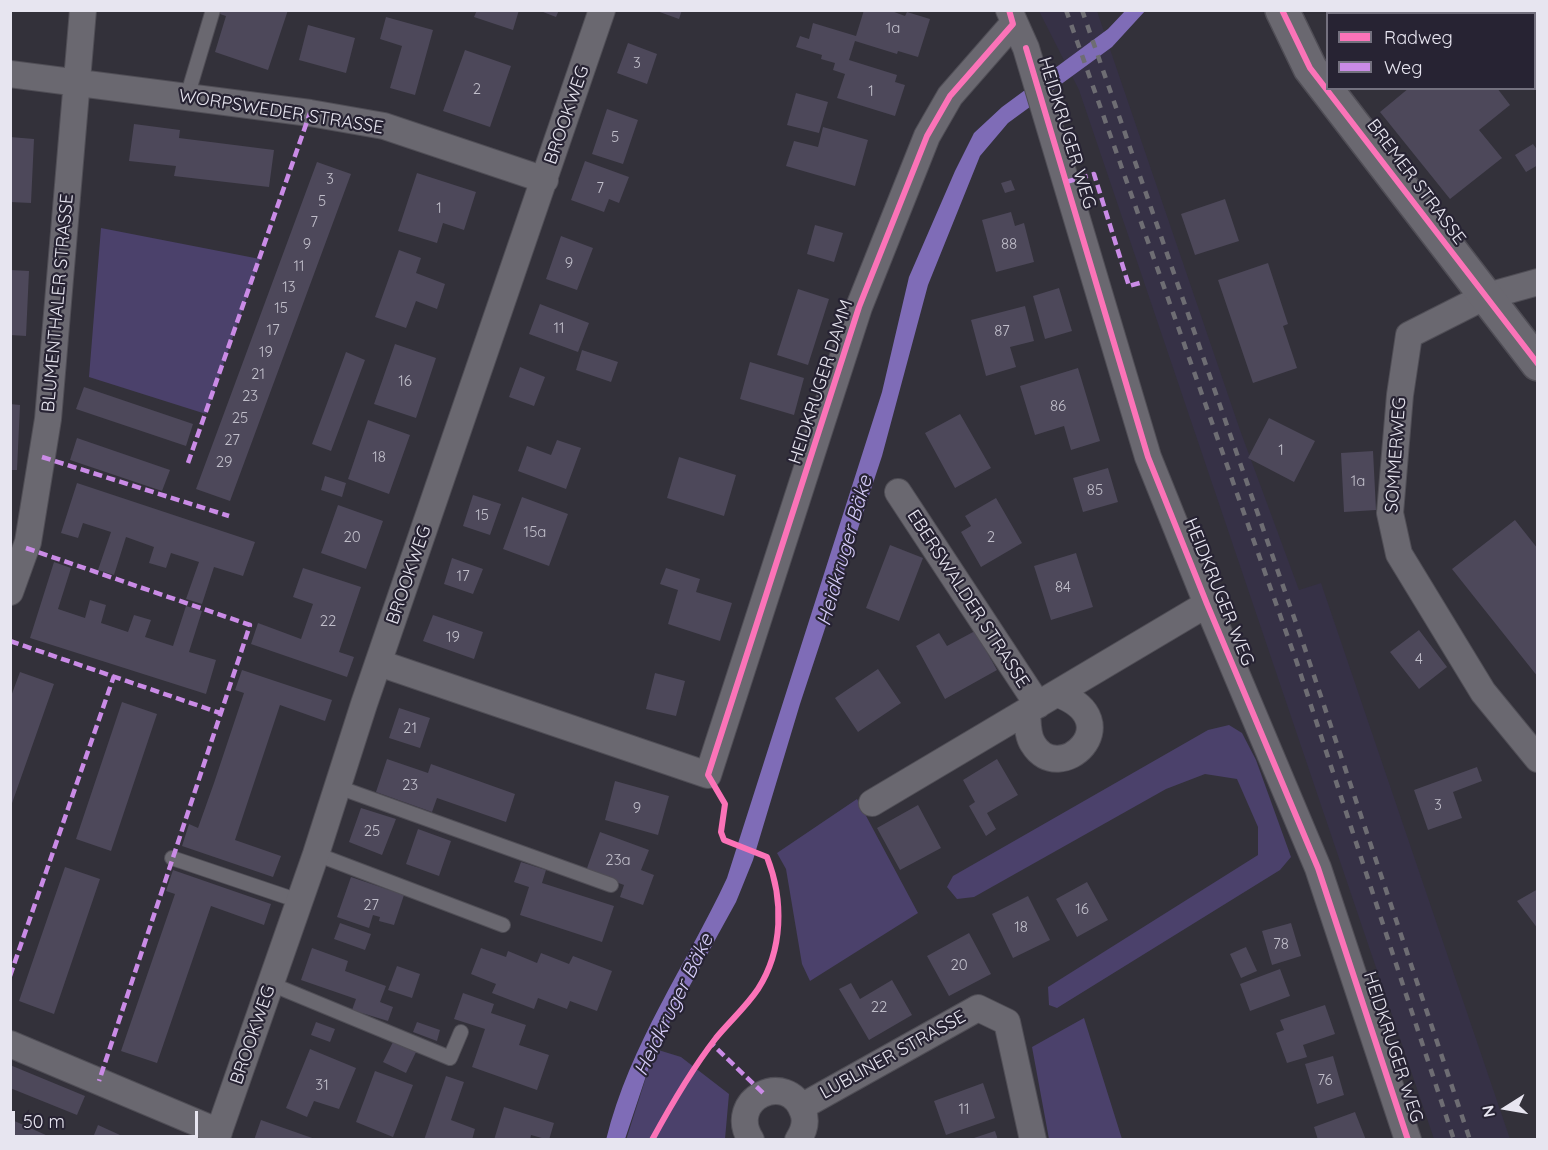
<!DOCTYPE html>
<html>
<head>
<meta charset="utf-8">
<style>
	body { margin:0 }
	#map { position:relative; width:1548px; height:1150px; overflow:hidden; background:#33313a; font-family:Quicksand,sans-serif }
	canvas { display:block }
	.frame { position:absolute; inset:0; border:12px solid #e7e5f0; pointer-events:none }
	.legend { position:absolute; left:1326px; top:12px; width:210px; height:78px; box-sizing:border-box; background:#272333; border:2px solid #74717f; margin:0; padding:8px 10px; list-style:none; font-size:18px; color:#e7e5f0 }
	.legend li { display:flex; align-items:center; gap:12px; height:30px }
	.legend b { width:30px; border:2px solid #74717f }
	.north { position:absolute; left:1476px; top:1078px; width:60px; height:60px; -webkit-text-stroke:4px #272333; paint-order:stroke; rotate:259deg; font-size:16px; font-weight:700; line-height:24px; text-align:center; color:#e7e5f0 }
	.north::after { content:''; display:block; margin:auto; width:21px; height:27px; background:#e7e5f0; clip-path:polygon(50% 0,100% 100%,50% 72%,0 100%) }
	.scale { position:absolute; left:12px; top:1111px; width:186px; height:27px; box-sizing:border-box; border:3px solid #e7e5f0; border-top:0; padding-left:8px; font-size:18px; line-height:21px; white-space:nowrap; color:#e7e5f0; -webkit-text-stroke:4px #272333; paint-order:stroke }
</style>
</head>
<body>
<div id="map">
<canvas width="1548" height="1150"></canvas>
<div class="frame"></div>
<ul class="legend">
<li><b style="height:8px;background:#fb73b8"></b>Radweg</li>
<li><b style="height:8px;background:#ca8be6"></b>Weg</li>
</ul>
<div class="north">N</div>
<div class="scale">50 m</div>
</div>
<script>
const c = document.querySelector('canvas').getContext('2d');
c.lineJoin = 'round';
function paint(path, color) { c.fillStyle = color; c.fill(path, 'evenodd'); }
function strokePath(path, color, width, dash) { c.strokeStyle = color; c.lineWidth = width; c.lineCap = dash ? 'butt' : 'round'; c.setLineDash(dash || []); c.stroke(path); }
function write(font, color, halo, rows, align = 'center') {
  c.font = font + ' Quicksand,sans-serif'; c.lineWidth = 4.5; c.setLineDash([]); c.textBaseline = 'middle'; c.strokeStyle = halo; c.fillStyle = color; for (const [text, x, y, turn = 0] of rows) {
    c.save(); c.translate(x, y); c.rotate((+turn || 0) * Math.PI / 180); c.textAlign = isNaN(turn) ? turn : align; if (halo) c.strokeText(text, 0, 0); c.fillText(text, 0, 0); c.restore();
  }
}
const built = new Path2D(`
	M1039,11H1097L1240,430L1299,590L1321,583L1510,1139H1434L1079,90Z`);
const green = new Path2D(`
	M101,228L260,259L206,414L89,377Z
	M1229,725L1242,733L1256,760L1291,857L1280,870L1057,1008L1049,1005L1048,987L1258,855V827L1237,779L1205,774L1166,789L974,897L957,899L947,887L953,876L1208,730Z
	M857,799L918,913L810,981L802,964L786,869L777,853Z
	M1084,1018L1122,1139H1049L1032,1047Z
	M655,1049L681,1057L729,1094L725,1139L626,1140Z`);
const water = new Path2D(`
	M1125,11H1145L1112,47L1008,123L980,156L928,285L882,456L800,704L753,860L736,902L655,1049L625,1139L606,1140C630,1043 686,966 727,878L882,392L909,277L955,171L974,133L1002,107L1108,29Z`);
const building = new Path2D(`
	M221,10H288L268,70L215,52L226,16L220,14Z
	M477,10H519L513,30L474,17Z
	M538,10H559L556,17Z
	M654,10H682L679,19Z
	M864,10H889L905,16L907,12L930,19L918,57L898,51L897,54L855,41L849,60L897,75L895,82L905,85L895,116L837,98L845,74L833,70L835,63L821,59L822,55L796,47L800,36L809,39L813,23L856,36Z
	M1431,10H1467L1469,14H1433Z
	M386,17L433,30L415,95L390,88L402,46L380,39Z
	M308,25L355,38L346,73L299,60Z
	M628,43L657,54L647,84L617,73Z
	M465,50L511,66L490,127L443,111Z
	M1409,88H1497L1510,105L1479,130L1502,158L1450,199L1380,112Z
	M796,93L828,102L819,133L787,125Z
	M607,109L638,120L623,164L592,154Z
	M134,124L180,130L179,138L274,150L269,187L174,176L176,166L129,161Z
	M823,127L868,140L855,186L786,166L794,141L818,147Z
	M10,137L34,139L31,203L10,202Z
	M1533,144L1538,151V165L1526,172L1515,155Z
	M585,161L629,177L619,203L609,199L604,212L571,200Z
	M317,162L351,174L230,501L196,489Z
	M417,173L476,192L464,230L443,223L437,243L398,231Z
	M1011,180L1015,190L1005,193L1001,183Z
	M1225,199L1239,241L1195,255L1181,214Z
	M1011,212L1015,226L1024,223L1034,262L996,272L982,220Z
	M815,225L843,233L834,262L807,254Z
	M561,236L593,248L577,290L546,279Z
	M399,250L421,258L416,273L445,284L437,309L416,301L406,328L375,317Z
	M1268,263L1288,324L1283,326L1297,368L1253,383L1218,280Z
	M10,270L29,271L26,336L10,335Z
	M1059,288L1072,331L1045,339L1033,296Z
	M798,289L829,299L808,365L777,355Z
	M540,304L589,323L578,352L529,334Z
	M1025,306L1034,341L1010,347L1016,367L986,376L971,320Z
	M395,344L436,358L416,418L374,404Z
	M582,350L618,362L611,382L576,370Z
	M346,352L365,360L331,451L312,444Z
	M750,362L804,378L794,415L740,399Z
	M520,367L545,377L534,406L509,397Z
	M1078,368L1100,441L1071,450L1064,426L1035,435L1020,386Z
	M84,387L193,424L186,446L76,409Z
	M10,404L20,405L17,470H10Z
	M960,414L991,468L955,488L925,433Z
	M1269,418L1315,441L1294,482L1248,458Z
	M368,420L410,435L389,494L348,479Z
	M77,438L170,470L162,491L70,460Z
	M557,440L581,448L566,489L518,471L527,446L551,455Z
	M1373,451L1376,510L1344,512L1341,453Z
	M679,457L736,475L724,516L667,498Z
	M1108,468L1118,502L1083,512L1073,478Z
	M325,476L346,483L342,497L321,490Z
	M77,483L255,542L243,576L214,567L202,604L186,599L199,562L171,553L166,568L149,563L154,547L126,537L114,575L98,570L111,532L83,523L78,538L61,533Z
	M473,495L501,504L490,535L463,526Z
	M522,497L568,514L549,566L503,549Z
	M996,498L1022,543L981,567L961,532L971,526L965,516Z
	M338,505L383,521L366,569L321,553Z
	M1515,520L1538,549V677L1452,569Z
	M890,545L923,558L899,621L866,608Z
	M1076,553L1093,607L1051,620L1034,566Z
	M452,558L483,569L473,594L444,584Z
	M54,562L71,568L58,609L85,618L90,600L106,605L101,623L128,632L134,615L151,620L145,637L173,646L186,606L202,611L189,652L216,660L206,694L30,638Z
	M303,568L361,587L339,652L354,657L347,677L251,644L258,623L301,639L313,604L293,597Z
	M666,568L700,579L696,592L732,603L720,641L668,624L678,590L660,584Z
	M433,615L483,632L474,659L423,641Z
	M1419,630L1447,667L1419,689L1390,652Z
	M975,631L997,670L945,699L916,646L939,633L947,646Z
	M878,669L901,703L858,732L835,698Z
	M242,670L332,700L325,721L280,705L235,840L281,856L273,877L182,846L189,824L198,828L214,783L244,693L235,690Z
	M20,672L54,684L11,806L10,699Z
	M655,673L685,681L676,716L646,709Z
	M122,702L157,714L111,851L76,839Z
	M399,708L430,718L420,748L389,738Z
	M387,759L428,773L431,764L515,794L506,822L437,798L432,812L376,792Z
	M997,759L1018,795L987,813L996,829L986,836L969,806L975,802L963,780Z
	M1477,767L1482,781L1453,792L1462,818L1428,830L1414,790Z
	M615,781L669,796L658,835L605,820Z
	M918,805L941,848L900,870L877,828Z
	M361,808L396,819L382,855L349,842Z
	M418,829L451,841L439,876L406,864Z
	M600,832L649,850L641,870L654,875L643,905L620,897L624,885L586,871Z
	M521,862L546,870L542,883L614,906L602,942L520,915L529,887L514,882Z
	M65,867L100,879L54,1014L19,1001Z
	M173,870L271,904L264,925L211,906L157,1063L121,1051L175,894L166,891Z
	M351,877L404,895L394,925L379,921L380,917L373,915L369,928L337,917Z
	M1087,882L1108,920L1077,937L1056,899Z
	M1538,889V929L1517,901Z
	M1028,896L1050,940L1013,958L992,914Z
	M340,923L371,934L365,950L334,939Z
	M1291,923L1301,956L1272,965L1262,931Z
	M969,933L991,974L949,996L927,956Z
	M1246,947L1257,971L1241,978L1230,954Z
	M312,948L348,961L345,971L386,986L380,1002L393,1007L388,1021L352,1010L356,999L301,980Z
	M481,948L506,957L508,951L537,963L541,953L569,964L573,956L612,971L597,1011L570,1001L567,1009L538,998L534,1009L492,993L496,984L471,974Z
	M397,966L420,974L412,998L388,990Z
	M1280,969L1290,996L1250,1011L1240,984Z
	M892,980L912,1015L869,1040L839,989L851,983L860,999Z
	M463,993L494,1004L491,1013L526,1025L519,1045L549,1055L537,1090L472,1067L485,1029L454,1019Z
	M1325,1005L1335,1034L1303,1045L1307,1057L1287,1063L1276,1033L1284,1030L1280,1020Z
	M316,1022L335,1029L330,1042L311,1035Z
	M417,1022L440,1030L437,1041L413,1032Z
	M393,1042L416,1052L406,1073L383,1062Z
	M310,1049L356,1068L339,1109L314,1101L307,1117L286,1108Z
	M1333,1056L1344,1095L1317,1104L1305,1064Z
	M10,1065L85,1096L77,1115L10,1088Z
	M375,1071L413,1085L393,1137L356,1122Z
	M446,1076L464,1082L451,1120L475,1129L472,1140H424Z
	M983,1083L995,1118L946,1135L934,1101Z
	M504,1107L554,1123L549,1140L531,1135L530,1140H494Z
	M1355,1112L1366,1140H1318L1314,1127Z
	M10,1119L57,1140H10Z
	M261,1120L315,1139V1140H254Z
	M98,1125L131,1140H92Z
	M995,1131L998,1140H971V1139Z`);
const lane = new Path2D(`
	M187,97L213,10
	M338,787L611,885
	M316,854L503,925
	M172,858L299,901
	M271,984L450,1058L461,1032`);
const street = new Path2D(`
	M1009,10L1026,48L1148,457L1207,604L1318,868L1408,1140
	M10,74L310,113L384,126L545,180
	M1538,282L1484,297L1409,335L1400,395L1390,513L1399,554L1483,692L1538,759
	M898,492L1038,705
	M10,592L28,542L48,419L83,10
	M379,663L708,775L859,307L927,136L950,96L1013,24
	M1027,712C1028,722 1027,735 1033,744C1059,788 1131,722 1058,694
	M872,803L1207,604
	M10,1044L219,1132
	M801,1107L978,1008L1007,1022L1033,1140
	M216,1140L316,854L364,704L602,10
	M751,1140C725,1099 788,1069 803,1112C807,1122 804,1131 798,1140`);
const secondary = new Path2D(`
	M1282,10L1310,68L1538,364`);
const rail = new Path2D(`
	M1066,10L1297,663L1454,1140
	M1082,10L1304,646L1470,1140`);
const quiet = new Path2D(`
	M1066,182L1094,174L1129,286L1143,282
	M42,457L229,516
	M188,463L310,113
	M26,548L250,625L99,1081
	M10,641L220,713
	M10,976L114,676
	M715,1039L712,1044L763,1093`);
const cycleway = new Path2D(`
	M1282,10L1310,68L1538,364
	M1026,48L1148,457L1207,604L1318,868L1408,1140
	M652,1140C671,1105 692,1069 716,1038C729,1022 746,1007 758,989C783,950 784,900 767,857L724,840L721,832L725,804L708,775L859,307L927,136L950,96L1013,24L1009,10`);
const numberNames = [
	["1a",893,28],
	["3",637,63],
	["2",477,89],
	["1",871,91],
	["5",615,137],
	["3",330,179],
	["7",600,188],
	["5",322,201],
	["1",439,208],
	["7",314,222],
	["9",307,244],
	["88",1009,244],
	["9",569,263],
	["11",299,266],
	["13",289,287],
	["15",281,308],
	["11",559,328],
	["17",273,330],
	["87",1002,331],
	["19",266,352],
	["21",258,374],
	["16",405,381],
	["23",250,396],
	["86",1058,406],
	["25",240,418],
	["27",232,440],
	["1",1281,450],
	["18",379,457],
	["29",224,462],
	["1a",1358,481],
	["85",1095,490],
	["15",482,515],
	["15a",535,532],
	["20",352,537],
	["2",991,537],
	["17",463,576],
	["84",1063,587],
	["22",328,621],
	["19",453,637],
	["4",1419,659],
	["21",410,728],
	["23",410,785],
	["3",1438,805],
	["9",637,808],
	["25",372,831],
	["23a",618,860],
	["27",371,905],
	["16",1082,909],
	["18",1021,927],
	["78",1281,944],
	["20",959,965],
	["22",879,1007],
	["76",1325,1080],
	["31",322,1085],
	["11",964,1109]
];
const streetNames = [
	["WORPSWEDER STRASSE",281,112,9],
	["BROOKWEG",567,115,-71],
	["HEIDKRUGER WEG",1067,133,73],
	["BREMER STRASSE",1416,182,53],
	["BLUMENTHALER STRASSE",58,303,-85],
	["HEIDKRUGER DAMM",821,382,-72],
	["SOMMERWEG",1396,455,-86],
	["BROOKWEG",409,575,-71],
	["HEIDKRUGER WEG",1219,592,68],
	["EBERSWALDER STRASSE",968,599,57],
	["BROOKWEG",253,1035,-71],
	["HEIDKRUGER WEG",1393,1047,72],
	["LUBLINER STRASSE",893,1055,-29]
];
const waterNames = [
	["Heidkruger Bäke",845,551,-74],
	["Heidkruger Bäke",674,1005,-64]
];
paint(built, '#363146');
paint(green, '#4b416b');
paint(water, '#7f6cb7');
paint(building, '#4d485a');
strokePath(lane, '#504e56', 16);
strokePath(street, '#504e56', 28);
strokePath(secondary, '#504e56', 36);
strokePath(lane, '#6a6870', 14);
strokePath(street, '#6a6870', 26);
strokePath(secondary, '#6a6870', 33);
strokePath(rail, '#6e6d73', 4.5, [8, 8]);
strokePath(quiet, '#ca8be6', 4.5, [9, 4.5]);
strokePath(cycleway, '#fb73b8', 6);
write('15px', '#c0beca', null, numberNames);
write('18px', '#e7e5f0', '#272333', streetNames);
write('italic 20px', '#d5ccf8', '#272333', waterNames);
</script>
</body>
</html>
